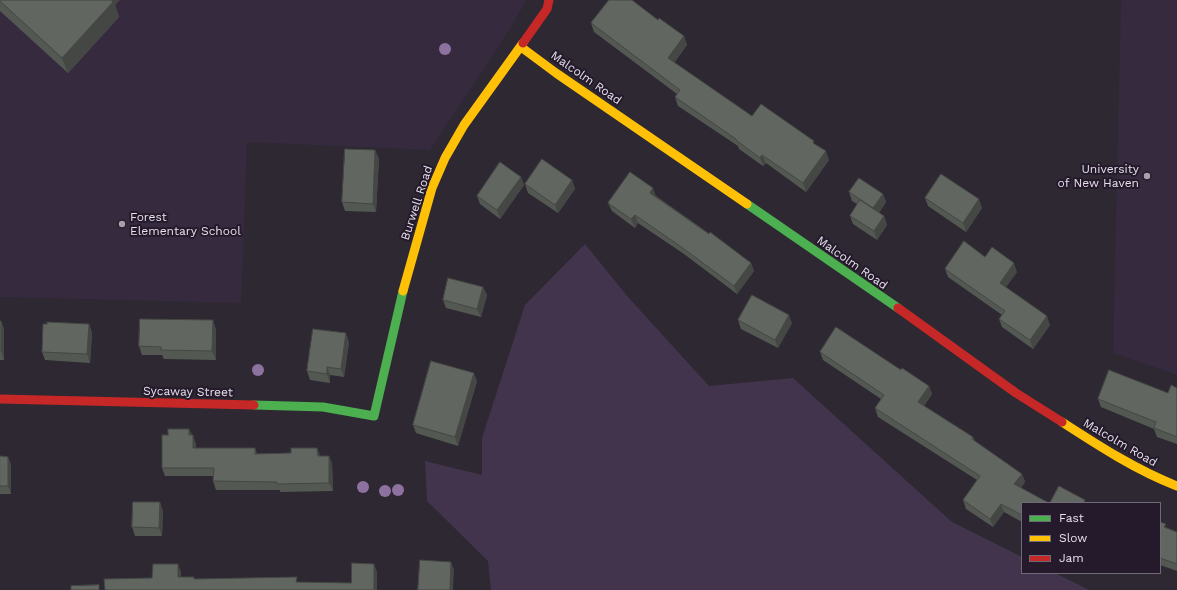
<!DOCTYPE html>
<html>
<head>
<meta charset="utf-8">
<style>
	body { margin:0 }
	#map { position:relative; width:1177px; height:590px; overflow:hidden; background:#2d2831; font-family:"Work Sans",sans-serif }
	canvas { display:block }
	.legend { position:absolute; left:1021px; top:502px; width:140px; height:72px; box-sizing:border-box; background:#241a2b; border:1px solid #726978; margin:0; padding:5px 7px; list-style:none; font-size:12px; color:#e6e0eb }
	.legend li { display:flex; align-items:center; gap:8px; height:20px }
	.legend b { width:20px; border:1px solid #726978 }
</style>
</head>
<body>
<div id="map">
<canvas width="1177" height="590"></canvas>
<ul class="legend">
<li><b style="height:5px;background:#4caf50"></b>Fast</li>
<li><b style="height:5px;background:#ffc107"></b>Slow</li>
<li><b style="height:5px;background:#c62828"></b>Jam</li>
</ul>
</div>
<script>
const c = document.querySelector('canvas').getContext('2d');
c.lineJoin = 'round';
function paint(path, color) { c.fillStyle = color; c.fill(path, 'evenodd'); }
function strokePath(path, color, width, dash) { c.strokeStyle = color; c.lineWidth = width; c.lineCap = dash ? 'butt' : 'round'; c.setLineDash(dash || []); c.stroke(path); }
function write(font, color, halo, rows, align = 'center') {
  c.font = font + ' "Work Sans",sans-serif'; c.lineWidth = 4; c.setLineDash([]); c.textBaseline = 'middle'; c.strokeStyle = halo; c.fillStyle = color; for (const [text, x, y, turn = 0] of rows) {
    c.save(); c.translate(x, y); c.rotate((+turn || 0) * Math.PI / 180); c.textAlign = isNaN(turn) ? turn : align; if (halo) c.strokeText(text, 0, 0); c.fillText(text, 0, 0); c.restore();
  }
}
const built = new Path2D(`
	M0,0H526L521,10L497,49L430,150L247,142L241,303L0,297Z
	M1121,0H1177V375L1113,353Z`);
const green = new Path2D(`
	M585,244L628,297L709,386L793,378L952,522L1022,557V573H1055L1089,590H491L488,561L427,501L425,461L482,475V438L525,305Z`);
const fast = new Path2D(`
	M747,204L898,308
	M254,405L323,407L374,416L403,291`);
const slow = new Path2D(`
	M521,47L556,73L747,204
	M403,291L432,188L445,158L464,125L523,43
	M1062,422C1099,446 1136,470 1177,486`);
const jam = new Path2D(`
	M523,43L547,9L549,0
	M898,308L1016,393L1062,422
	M0,399L254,405`);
const trees = [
	[445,49],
	[258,370],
	[363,487],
	[398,490],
	[385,491]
];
const wall = new Path2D(`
	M0,0L115,5L119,17L68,73L0,11Z
	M658,20L684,36L687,45L674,63L752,116L816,145L829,160L806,192L766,163L763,166L739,149L738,146L678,106L675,97L677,94L594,32L591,23Z
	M375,150L379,159L376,212L345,211L342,202Z
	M521,177L524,185L500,219L480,204L477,196Z
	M572,180L575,189L558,213L528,193L525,184Z
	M849,192L883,194L886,202L879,213L884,216L887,225L877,240L853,224L850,216L857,204L852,201Z
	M656,196L751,263L754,271L737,294L684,254L638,223L635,228L612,211L608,203Z
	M925,198L982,208L966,232L928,206Z
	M985,257L1017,272L1006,287L1050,325L1033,349L1002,327L999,319L1002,315L948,277L945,269Z
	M483,287L487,295L481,317L446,308L443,300Z
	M738,320L792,323L778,348L741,329Z
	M0,321H1L4,329V360H0Z
	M89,324L92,333L90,363L45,360L42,352Z
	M216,329V360L164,359L162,355H142L139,346Z
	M349,342L344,377L330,375V383L310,380L307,371Z
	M820,352L901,370L929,386L932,394L924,406L973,437L975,441L1022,474L1025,482L1021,488L1022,503V522L1004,512L993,527L966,509L963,500L977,480L878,417L875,408L881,399L823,360Z
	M477,381L458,446L416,433L413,425Z
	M1177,388V444L1157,437L1154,429L1101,407L1098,399L1168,393Z
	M189,429L192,435L196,444V448H255L257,454L291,453L317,448L320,456H329L332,464L333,491L280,492V490H216L213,481V476H165L162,468L168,435Z
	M0,456L8,457L11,465V494H0Z
	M163,511L162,536H135L132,527Z
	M1160,522L1167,528L1177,532V571L1160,565Z`);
const shadedWall = new Path2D(`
	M107,0H120L115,5L119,17L68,73L62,58Z
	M684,36L687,45L671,67L668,58Z
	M375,150L379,159L376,212L373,204Z
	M826,151L829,160L806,192L803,183Z
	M762,155L766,163L763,166L760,158Z
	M521,177L524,185L500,219L497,210Z
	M572,180L575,189L558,213L555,205Z
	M653,188L656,196L653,201L650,193Z
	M883,194L886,202L876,217L873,208Z
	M979,199L982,208L966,232L963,223Z
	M635,215L638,223L635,228L631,219Z
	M884,216L887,225L877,240L874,231Z
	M751,263L754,271L737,294L734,286Z
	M1014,263L1017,272L1003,291L1000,283Z
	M483,287L487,295L481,317L477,309Z
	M789,315L792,323L778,348L775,340Z
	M1047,316L1050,325L1033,349L1030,340Z
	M213,320L216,329V360L212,351Z
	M1,321L4,329V360L1,351Z
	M89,324L92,333L90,363L87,354Z
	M346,333L349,342L344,377L341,369Z
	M327,367L330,375V383L327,374Z
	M474,373L477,381L458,446L455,437Z
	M929,386L932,394L921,410L918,402Z
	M189,429L192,437L189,435Z
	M193,435L196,444V456L193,448Z
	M317,448L320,456H318Z
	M329,456L332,464L333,491L329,483Z
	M8,457L11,465V494L8,486Z
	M1022,474L1025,482L1017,493L1014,484Z
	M160,502L163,511L162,536L159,528Z
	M1001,504L1004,512L993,527L990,519Z
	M451,562L454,570L453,590H450Z
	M178,564L181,572V586L178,577Z
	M374,564L377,572V590H374Z`);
const building = new Path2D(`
	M0,0H111L113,2L62,58L0,1Z
	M609,0H632L658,20L659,18L684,36L668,58L752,116L761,104L814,141L813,143L826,151L803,183L762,155L760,158L736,140V139L675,97L680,90L591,23Z
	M345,149L375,150L373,204L342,202Z
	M542,159L572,180L555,205L525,184Z
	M500,162L521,177L497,210L477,196Z
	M630,172L653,188L650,193L709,234L710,232L751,263L734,286L680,246L635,215L631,219L608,203Z
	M941,174L979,199L963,223L925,198Z
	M859,178L883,194L873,208L849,192Z
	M860,200L884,216L874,231L850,216Z
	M964,241L985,257L992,247L1014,263L1000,283L1047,316L1030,340L999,319L1005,311L945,269Z
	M448,278L483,287L477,309L443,300Z
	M752,295L789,315L775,340L738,320Z
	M140,319L213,320L212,351L161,350V347L139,346Z
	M0,321H1V351H0Z
	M47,322L89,324L87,354L42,352L43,324H47Z
	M836,327L901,370L902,368L929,386L918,402L973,437L972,439L1022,474L1014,484L1049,503H1022V515L1001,504L990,519L963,500L980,476L875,408L884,395L820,352Z
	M313,329L346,333L341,369L327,367V374L307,371Z
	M431,361L474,373L455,437L413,425Z
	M1109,370L1168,393L1171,385L1177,388V437L1154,428L1156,422L1098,399Z
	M168,429H189V435H193V448H255V454L291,453V448H317L318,456H329V483L277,484V482L213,481L214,468H162V435H168Z
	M0,456L8,457V486H0Z
	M1059,486L1085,500L1084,503H1050Z
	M133,502H160L159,528L132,527Z
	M1160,522L1166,524L1164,527L1177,532V564L1160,558Z
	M420,560L451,562L450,590H418Z
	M352,563L374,564V590H105L104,579L152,578L153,564H178V577H194V579L297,577L296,582L351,583Z
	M99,585V590H71V586Z`);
const markers = [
	[1147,176,4,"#a5a0aa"],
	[122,224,4,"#a5a0aa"]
];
const streetNames = [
	["Malcolm Road",586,78,35],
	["Burwell Road",417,203,-72],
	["Malcolm Road",852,263,35],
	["Sycaway Street",188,392,1],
	["Malcolm Road",1120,443,30]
];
const poiNames = [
	["University",1139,169],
	["of New Haven",1139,183],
	["Forest",130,217,"left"],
	["Elementary School",130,231,"left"]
];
paint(built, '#362a3f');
paint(green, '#43344e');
strokePath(fast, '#4caf50', 9);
strokePath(slow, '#ffc107', 9);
strokePath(jam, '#c62828', 9);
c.fillStyle = '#8d729f';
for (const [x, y] of trees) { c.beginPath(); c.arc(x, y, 6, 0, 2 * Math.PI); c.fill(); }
paint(wall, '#535853');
paint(shadedWall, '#444743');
paint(building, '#616660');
strokePath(building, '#444743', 1);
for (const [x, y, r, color] of markers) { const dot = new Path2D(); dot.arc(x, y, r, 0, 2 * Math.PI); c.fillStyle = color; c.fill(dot); strokePath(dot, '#241a2b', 1.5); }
write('12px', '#e6e0eb', '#241a2b', streetNames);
write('12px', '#e6e0eb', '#241a2b', poiNames, 'right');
</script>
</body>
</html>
